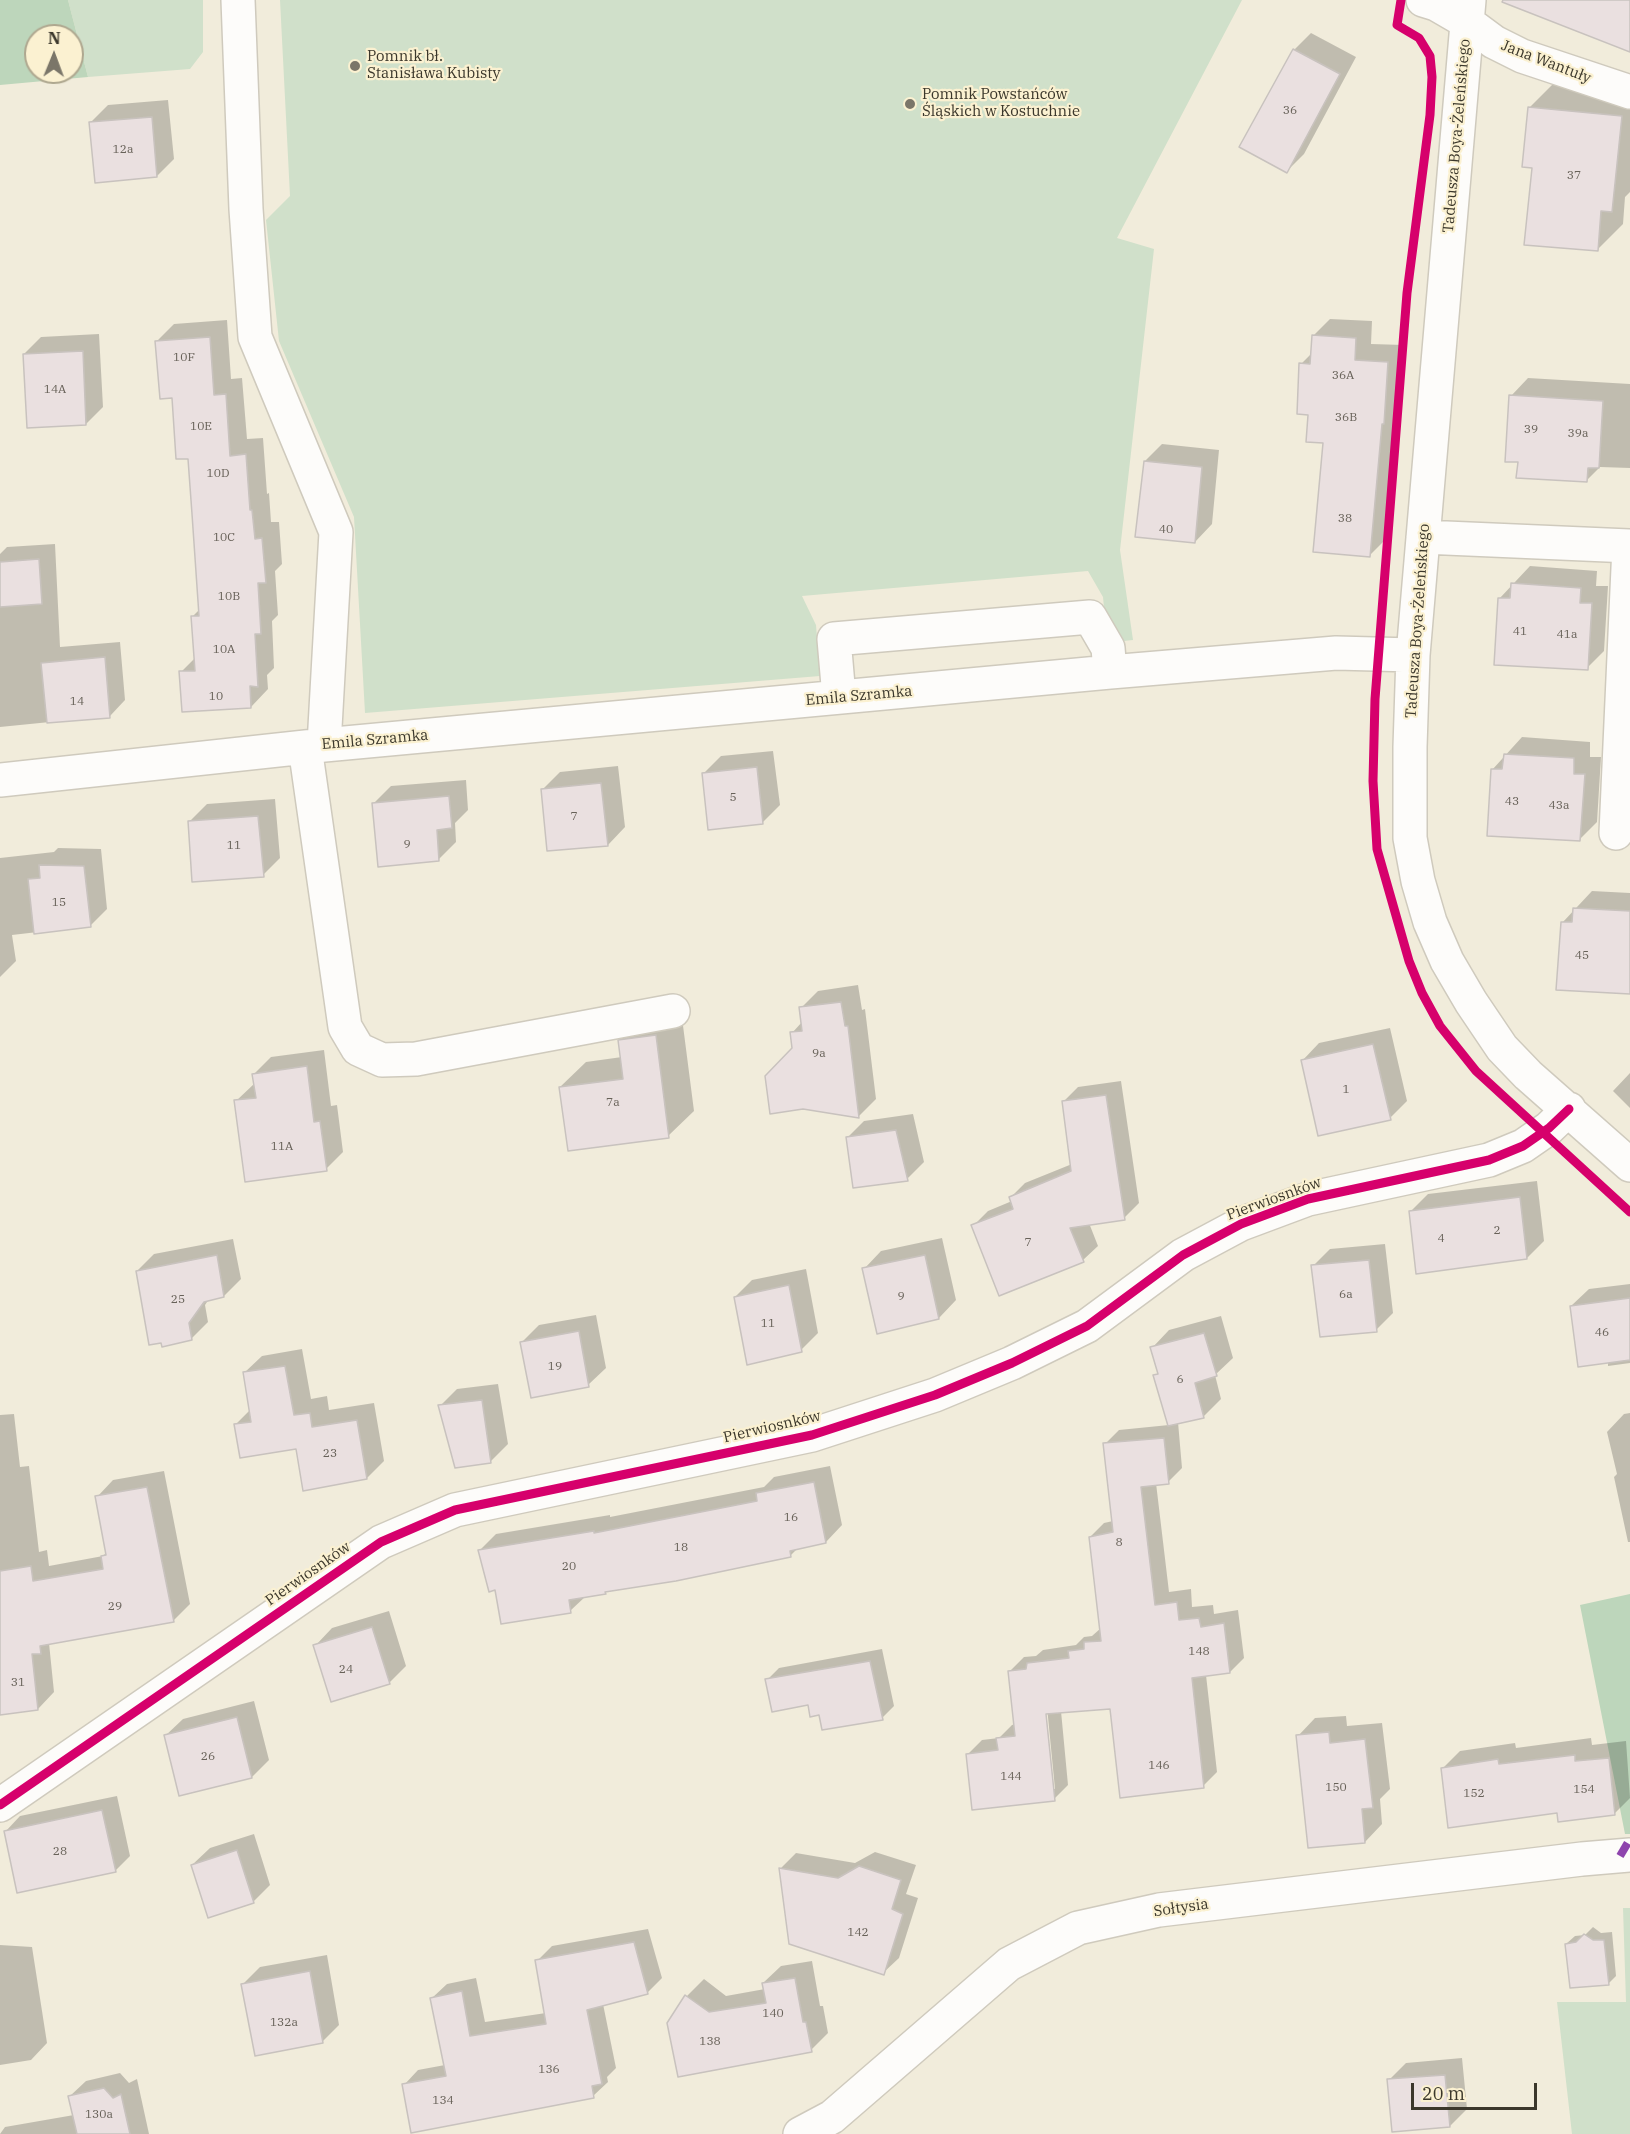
<!DOCTYPE html>
<html>
<head>
<meta charset="utf-8">
<style>
	body { margin:0 }
	#map { position:relative; width:1630px; height:2134px; overflow:hidden; background:#f1ecdb; font-family:"IBM Plex Serif",serif }
	canvas { display:block }
	.north { position:absolute; left:24px; top:24px; width:60px; height:60px; box-sizing:border-box; background:#fbf1d1; border:2px solid #aea78f; border-radius:50%; rotate:1deg; font-size:16px; font-weight:700; line-height:24px; text-align:center; color:#3b372b }
	.north::after { content:''; display:block; margin:auto; width:21px; height:27px; background:#7b7669; clip-path:polygon(50% 0,100% 100%,50% 72%,0 100%) }
	.scale { position:absolute; left:1411px; top:2083px; width:126px; height:27px; box-sizing:border-box; border:3px solid #3b372b; border-top:0; padding-left:8px; font-size:18px; line-height:21px; white-space:nowrap; color:#3b372b; -webkit-text-stroke:4px #fbf1d1; paint-order:stroke }
</style>
</head>
<body>
<div id="map">
<canvas width="1630" height="2134"></canvas>
<div class="north">N</div>
<div class="scale">20 m</div>
</div>
<script>
const c = document.querySelector('canvas').getContext('2d');
c.lineJoin = 'round';
function paint(path, color) { c.fillStyle = color; c.fill(path, 'evenodd'); }
function strokePath(path, color, width, dash) { c.strokeStyle = color; c.lineWidth = width; c.lineCap = dash ? 'butt' : 'round'; c.setLineDash(dash || []); c.stroke(path); }
function write(font, color, halo, rows, align = 'center') {
  c.font = font + ' "IBM Plex Serif",serif'; c.lineWidth = 4.5; c.setLineDash([]); c.textBaseline = 'middle'; c.strokeStyle = halo; c.fillStyle = color; for (const [text, x, y, turn = 0] of rows) {
    c.save(); c.translate(x, y); c.rotate((+turn || 0) * Math.PI / 180); c.textAlign = isNaN(turn) ? turn : align; if (halo) c.strokeText(text, 0, 0); c.fillText(text, 0, 0); c.restore();
  }
}
const green = new Path2D(`
	M68,0H203V52L190,69L88,77Z
	M280,0H1242L1117,238L1154,249L1120,550L1133,640L1114,642L1106,630L1103,597L1088,571L802,596L816,625L820,676L365,713L354,517L279,341L266,220L290,196Z
	M1623,1908H1630V2134H1572L1557,2002H1626Z`);
const forest = new Path2D(`
	M0,0H68L88,77L0,85ZM36,36H72V72H36Z
	M1630,1594V1834H1625L1580,1605Z`);
const shadow = new Path2D(`
	M1311,33L1356,57L1304,154L1287,171L1294,50Z
	M1555,82L1630,89V192L1625,197L1623,224L1597,250L1533,167L1529,108Z
	M168,100L174,159L157,176L91,122L108,105Z
	M1330,319L1372,321L1371,344L1404,345L1401,406L1399,408L1386,539L1369,556L1324,442L1309,413L1301,364L1312,353L1313,336Z
	M227,320L231,379L242,378L247,439L263,438L267,494L269,493L271,522H279L282,564L275,571L278,615L272,621L274,668L267,675L268,689L251,707L181,672L195,658L192,617L200,609L189,457L157,341L174,324Z
	M99,334L103,407L86,424L24,354L41,337Z
	M1528,378L1630,384V468L1600,467L1586,481L1519,461L1511,396Z
	M1162,444L1219,450L1212,524L1195,542L1145,461Z
	M55,544L60,647L120,642L125,700L110,716L0,727V554L7,547Z
	M1530,566L1597,571L1596,586H1608L1604,651L1587,668L1499,599Z
	M1522,737L1590,742V757H1601L1597,822L1580,839L1492,770Z
	M773,751L780,805L763,822L704,773L721,756Z
	M618,766L625,827L608,845L543,789L560,772Z
	M466,780L468,810L455,823L456,842L439,859L373,804L391,786Z
	M275,799L280,858L263,875L190,821L207,804Z
	M58,848L101,849L107,909L90,926L12,935L16,961L0,977V858L54,852Z
	M1592,891L1630,893V992L1562,923Z
	M858,985L862,1010L865,1009L876,1099L859,1116L803,1108L792,1033L802,1022L801,1008L818,991Z
	M681,1010L694,1111L668,1136L560,1087L586,1062L622,1057L619,1041L645,1015Z
	M1390,1028L1407,1101L1390,1118L1302,1061L1319,1043Z
	M324,1050L331,1106L337,1105L343,1152L326,1169L236,1101L255,1083L254,1074L271,1057Z
	M1630,1073V1108L1613,1091Z
	M1121,1081L1139,1203L1124,1218L1089,1223L1098,1246L1083,1260L973,1226L988,1211L1012,1201L1010,1198L1025,1183L1072,1164L1063,1102L1078,1087Z
	M913,1114L924,1162L907,1179L847,1138L864,1121Z
	M1537,1181L1544,1241L1527,1258L1411,1211L1428,1194Z
	M942,1238L956,1300L939,1318L878,1332L864,1269L881,1251Z
	M233,1239L241,1279L224,1296L209,1299L205,1305L208,1322L191,1339L137,1271L154,1254Z
	M1385,1244L1393,1313L1376,1330L1313,1266L1330,1249Z
	M806,1269L818,1333L801,1350L735,1297L752,1280Z
	M1630,1284V1363L1608,1366V1362L1571,1306L1589,1289Z
	M596,1315L606,1368L588,1385L522,1342L539,1325Z
	M1221,1316L1233,1358L1215,1375L1221,1399L1203,1417L1178,1422L1182,1468L1168,1482L1156,1483L1169,1592L1191,1589L1192,1607L1213,1605L1214,1614L1238,1610L1244,1658L1230,1672L1206,1675L1217,1772L1203,1786L1112,1707L1061,1711L1068,1785L1054,1799L968,1754L982,1740L999,1738L1012,1725L1015,1724L1010,1671L1024,1657L1036,1656L1043,1650L1076,1645L1084,1637L1092,1636L1101,1628L1090,1537L1104,1523L1113,1521L1105,1444L1119,1430L1169,1425L1155,1376L1159,1372L1152,1348L1169,1330ZM1044,1707H1047L1055,1789H1052Z
	M302,1349L311,1399L327,1396L329,1410L374,1403L384,1461L367,1478L297,1447L236,1424L250,1410L244,1373L262,1356Z
	M498,1384L508,1444L491,1461L440,1406L457,1389Z
	M1630,1413V1542H1628L1614,1477L1617,1474L1607,1432L1624,1414Z
	M14,1414L20,1467L29,1466L39,1552L47,1550L49,1566L103,1556L107,1552L97,1497L113,1480L164,1471L190,1604L173,1621L49,1643L54,1692L38,1709L0,1713V1415Z
	M830,1466L842,1525L826,1542L798,1548L790,1556L586,1596L570,1611L496,1589L479,1551L496,1534L610,1515V1517L764,1487L774,1477Z
	M389,1611L406,1666L389,1683L315,1646L332,1628Z
	M882,1649L894,1706L882,1718L820,1714L809,1704L767,1680L779,1668Z
	M254,1701L269,1760L252,1777L165,1736L183,1719Z
	M1346,1716L1347,1726L1382,1723L1390,1789L1380,1799L1382,1824L1365,1842L1298,1736L1315,1718Z
	M1591,1738L1592,1745L1626,1741L1630,1798L1615,1813L1443,1768L1460,1751L1515,1743L1516,1748Z
	M117,1796L130,1856L115,1871L5,1832L20,1816Z
	M254,1834L270,1885L253,1902L192,1865L210,1848Z
	M875,1852L916,1865L906,1894L918,1898L899,1958L883,1973L790,1943L781,1868L796,1853L855,1863Z
	M1593,1927L1601,1933L1612,1932L1616,1976L1608,1984L1566,1944L1575,1936L1585,1935Z
	M648,1929L662,1978L647,1993L603,2004L616,2068L607,2077L608,2082L593,2096L404,2085L418,2070L445,2065L432,1998L447,1984L476,1978L485,2022L546,2013L537,1961L552,1946Z
	M0,1945L32,1947L47,2043L31,2060L0,2065Z
	M327,1955L339,2025L322,2042L243,1984L260,1967Z
	M812,1961L820,2006H823L828,2033L811,2050L669,2023L687,1996L704,1979L726,1996L765,1989L763,1983L781,1966Z
	M1462,2058L1467,2109L1450,2126L1389,2080L1406,2063Z
	M120,2073L129,2083L137,2079L149,2134H0L5,2127L74,2115L70,2096L86,2081Z`);
const building = new Path2D(`
	M1503,0H1630V52L1502,2Z
	M1293,49L1340,74L1287,173L1239,147Z
	M1528,107L1622,116L1612,212L1601,211L1598,251L1524,245L1532,168L1522,167Z
	M152,117L157,177L95,183L89,122Z
	M1312,335L1356,338L1355,360L1388,362L1384,424H1382L1370,557L1313,552L1323,443L1306,442L1308,415L1297,414L1299,363L1310,364Z
	M210,337L214,395L226,394L230,456L246,454L250,510H252L255,539L262,538L266,583H258L261,634H255L258,687L250,686L251,708L182,712L179,671H195L191,616H199L192,514L188,459H176L172,398L160,399L155,341Z
	M83,351L86,425L27,428L23,354Z
	M1509,395L1603,401L1599,468H1588L1587,482L1516,478L1518,462H1505Z
	M1144,461L1202,467L1195,543L1135,537Z
	M39,559L42,604L0,607V562Z
	M1511,583L1581,588L1580,603H1592L1588,670L1494,665L1498,598H1510Z
	M105,657L110,718L47,723L41,663Z
	M1504,754L1574,758V774H1585L1580,841L1487,836L1491,769H1502Z
	M757,767L763,824L708,830L702,773Z
	M601,783L608,846L547,851L541,789Z
	M449,796L452,828L437,830L439,861L378,867L372,803Z
	M258,816L264,877L192,882L188,821Z
	M39,865L84,866L91,927L34,934L28,879L40,878Z
	M1573,908L1630,911V994L1556,990L1561,922H1572Z
	M841,1002L845,1026H848L859,1118L803,1109L770,1114L765,1076L792,1048L790,1032L802,1031L799,1007Z
	M656,1035L669,1138L568,1151L559,1087L623,1079L618,1040Z
	M1373,1044L1391,1120L1318,1136L1301,1060Z
	M307,1066L314,1122L320,1121L327,1171L245,1182L234,1100L256,1098L252,1074Z
	M1106,1095L1125,1220L1070,1228L1084,1262L999,1296L971,1225L1013,1209L1009,1197L1071,1171L1062,1101Z
	M896,1130L908,1181L853,1188L846,1137Z
	M1520,1197L1527,1259L1416,1274L1409,1211Z
	M217,1255L224,1297L204,1302L189,1323L192,1340L162,1347L161,1343L149,1345L136,1271Z
	M925,1255L939,1319L877,1334L862,1268Z
	M1369,1260L1377,1332L1320,1337L1311,1265Z
	M789,1285L802,1352L747,1365L734,1297Z
	M1630,1298V1360L1578,1367L1570,1306Z
	M579,1331L589,1387L531,1398L520,1342Z
	M1204,1333L1217,1376L1195,1383L1204,1418L1168,1426L1153,1375L1158,1374L1150,1347Z
	M285,1366L294,1415L310,1413L312,1427L357,1420L367,1479L303,1491L296,1449L240,1458L234,1424L251,1422L243,1372Z
	M482,1400L491,1463L455,1468L438,1405Z
	M1164,1438L1169,1484L1141,1487L1155,1605L1177,1602L1179,1620L1199,1618L1201,1627L1224,1623L1230,1673L1192,1678L1204,1788L1120,1798L1110,1709L1046,1714L1055,1801L972,1810L966,1754L998,1750L996,1738L1015,1736L1008,1671L1026,1669L1027,1663L1069,1658L1068,1651L1084,1649V1642L1101,1641L1089,1537L1113,1532L1103,1443Z
	M814,1482L826,1543L790,1551L791,1557L676,1581L605,1592L606,1594L569,1600L571,1613L501,1624L495,1590L489,1592L478,1550L594,1531V1533L757,1501L756,1493Z
	M147,1487L174,1622L40,1646L41,1654H32L38,1710L0,1715V1571L31,1566L33,1581L103,1569L101,1556L106,1555L95,1496Z
	M372,1627L390,1684L331,1702L313,1645Z
	M870,1661L883,1720L822,1730L819,1715L810,1717L808,1705L772,1712L765,1679Z
	M237,1717L252,1778L179,1796L164,1735Z
	M1329,1732L1330,1743L1365,1739L1373,1808L1362,1809L1365,1843L1308,1848L1296,1735Z
	M1575,1755V1761L1609,1758L1615,1815L1558,1822L1557,1813L1448,1828L1441,1768L1498,1759L1499,1764Z
	M102,1810L116,1872L17,1893L4,1831Z
	M237,1850L254,1903L208,1918L191,1865Z
	M859,1866L901,1880L892,1909L903,1914L884,1975L789,1944L779,1868L838,1878Z
	M1584,1934L1593,1940H1604L1609,1985L1570,1988L1565,1944L1576,1942Z
	M634,1942L648,1994L587,2010L602,2084L592,2086L594,2098L411,2133L402,2084L446,2076L430,1998L462,1991L470,2036L546,2024L535,1960Z
	M310,1971L323,2043L255,2056L241,1984Z
	M795,1978L803,2022H806L812,2052L678,2077L667,2023L685,1995L709,2012L766,2003L762,1983Z
	M1445,2075L1450,2127L1392,2132L1387,2079Z
	M104,2088L113,2098L121,2094L130,2134H77L68,2096Z`);
const minor = new Path2D(`
	M238,0L246,209L255,337L336,532L324,745
	M1423,0L1436,4L1467,22L1494,42L1522,56L1630,92
	M1469,0L1413,655L1410,747V838L1418,881L1430,922L1447,961L1471,1002L1502,1048L1528,1075L1630,1165
	M1423,537L1630,546
	M839,697L834,639L1090,617L1108,648L1110,672
	M305,747L345,1027L358,1049L382,1060L416,1059L673,1011
	M0,780L324,745L1110,672L1336,653L1413,655
	M1616,833L1629,546
	M0,1805L381,1542L455,1510L812,1435L935,1395L1012,1363L1087,1326L1183,1255L1241,1224L1308,1199L1489,1160L1523,1146L1549,1128L1569,1109
	M800,2134L832,2117L1009,1964L1078,1928L1159,1910L1582,1859L1630,1855`);
const quiet = new Path2D(`
	M1620,1856L1630,1839`);
const cycleway = new Path2D(`
	M1401,0L1397,25L1419,38L1430,56L1432,77L1430,115L1407,293L1375,699L1373,781L1377,849L1409,961L1422,993L1440,1026L1476,1071L1630,1212
	M0,1805L381,1542L455,1510L812,1435L935,1395L1012,1363L1087,1326L1183,1255L1241,1224L1308,1199L1489,1160L1523,1146L1549,1128L1569,1109`);
const markers = [
	[355,66,6,"#7b7669"],
	[910,104,6,"#7b7669"]
];
const numberNames = [
	["36",1290,111],
	["12a",123,150],
	["37",1574,176],
	["10F",184,358],
	["36A",1343,376],
	["14A",55,390],
	["36B",1346,418],
	["10E",201,427],
	["39",1531,430],
	["39a",1578,434],
	["10D",218,474],
	["38",1345,519],
	["40",1166,530],
	["10C",224,538],
	["10B",229,597],
	["41",1520,632],
	["41a",1567,635],
	["10A",224,650],
	["10",216,697],
	["14",77,702],
	["5",733,798],
	["43",1512,802],
	["43a",1559,806],
	["7",574,817],
	["9",407,845],
	["11",234,846],
	["15",59,903],
	["45",1582,956],
	["9a",819,1054],
	["1",1346,1090],
	["7a",613,1103],
	["11A",282,1147],
	["2",1497,1231],
	["4",1441,1239],
	["7",1028,1243],
	["6a",1346,1295],
	["9",901,1297],
	["25",178,1300],
	["11",768,1324],
	["46",1602,1333],
	["19",555,1367],
	["6",1180,1380],
	["23",330,1454],
	["16",791,1518],
	["8",1119,1543],
	["18",681,1548],
	["20",569,1567],
	["29",115,1607],
	["148",1199,1652],
	["24",346,1670],
	["31",18,1683],
	["26",208,1757],
	["146",1159,1766],
	["144",1011,1777],
	["150",1336,1788],
	["154",1584,1790],
	["152",1474,1794],
	["28",60,1852],
	["142",858,1933],
	["140",773,2014],
	["132a",284,2023],
	["138",710,2042],
	["136",549,2070],
	["134",443,2101],
	["130a",99,2115]
];
const poiNames = [
	["Pomnik bł.",367,57],
	["Stanisława Kubisty",367,74],
	["Pomnik Powstańców",922,95],
	["Śląskich w Kostuchnie",922,112]
];
const streetNames = [
	["Jana Wantuły",1546,62,21],
	["Tadeusza Boya-Żeleńskiego",1457,136,-85],
	["Tadeusza Boya-Żeleńskiego",1418,621,-86],
	["Emila Szramka",859,696,-5],
	["Emila Szramka",375,740,-5],
	["Pierwiosnków",1274,1199,-20],
	["Pierwiosnków",772,1427,-13],
	["Pierwiosnków",308,1574,-35],
	["Sołtysia",1181,1908,-8]
];
paint(green, '#d0e0ca');
paint(forest, '#bdd6bb');
paint(shadow, '#0003');
paint(building, '#eae0e0');
strokePath(building, '#c8c2be', 1.5);
strokePath(minor, '#cfcabd', 36);
strokePath(minor, '#fdfcfa', 33);
strokePath(quiet, '#8e44ad', 8, [15, 8]);
strokePath(cycleway, '#d6006c', 9);
for (const [x, y, r, color] of markers) { const dot = new Path2D(); dot.arc(x, y, r, 0, 2 * Math.PI); c.fillStyle = color; c.fill(dot); strokePath(dot, '#fbf1d1', 2); }
write('12px', '#676158', null, numberNames);
write('15px', '#3b372b', '#fbf1d1', poiNames, 'left');
write('15px', '#3b372b', '#fbf1d1', streetNames);
</script>
</body>
</html>
